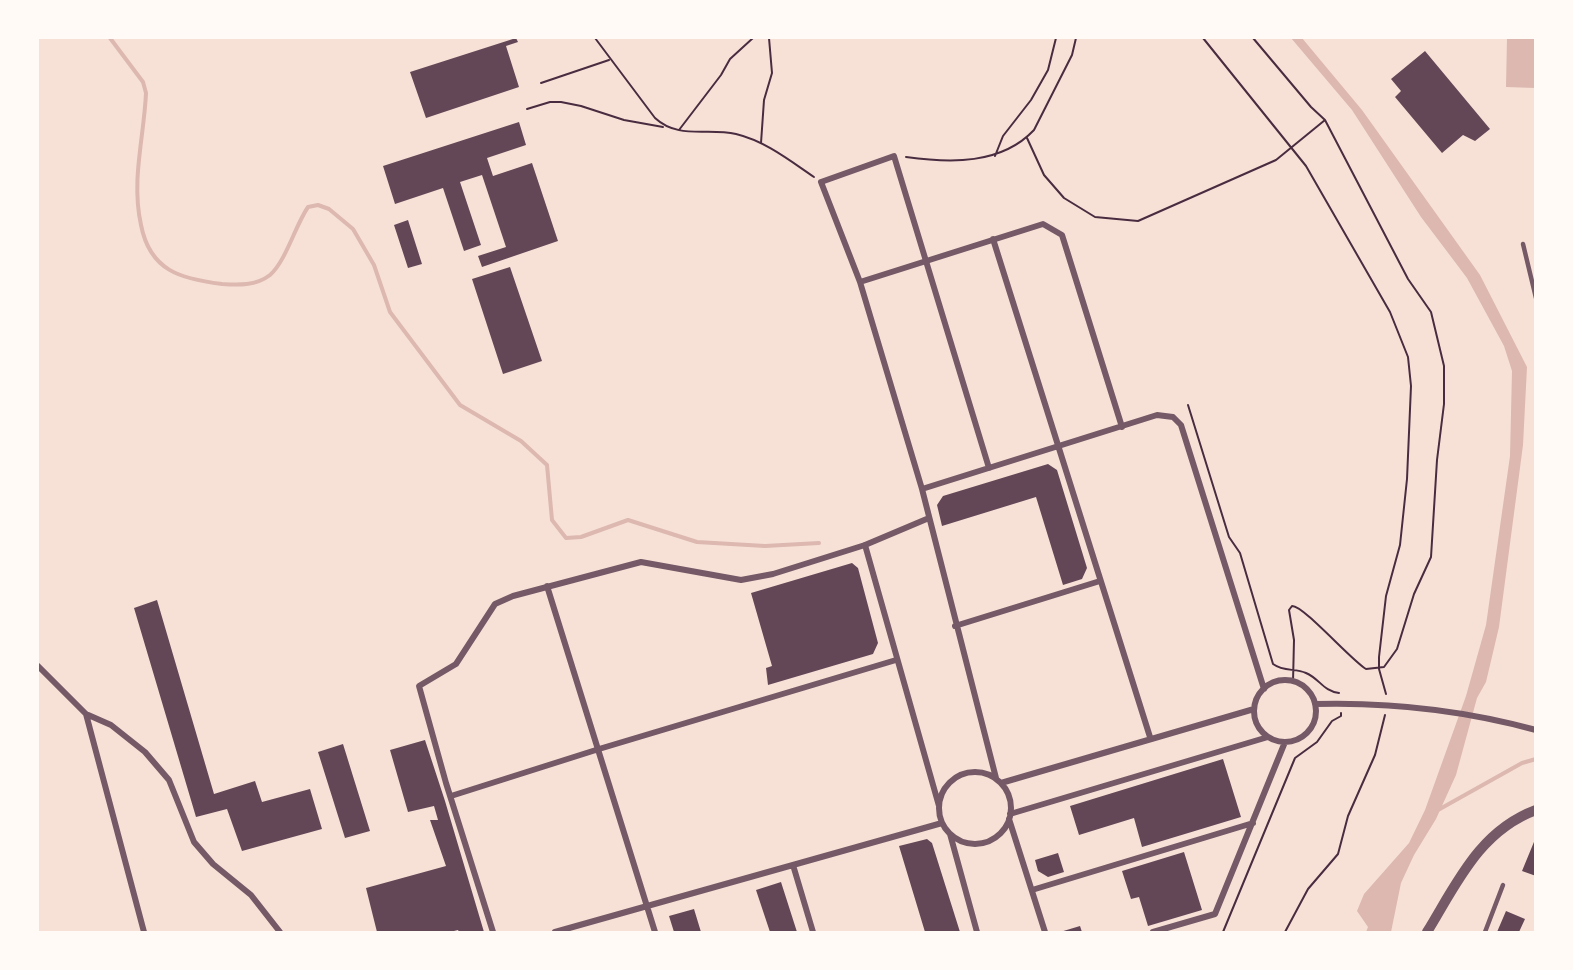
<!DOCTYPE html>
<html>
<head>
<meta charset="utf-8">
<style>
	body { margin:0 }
	#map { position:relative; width:1573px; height:970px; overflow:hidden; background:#f7e1d7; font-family:Mulish,sans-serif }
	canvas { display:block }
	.frame { position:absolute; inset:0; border:39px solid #fffaf5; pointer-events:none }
</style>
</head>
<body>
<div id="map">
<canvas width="1573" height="970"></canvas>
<div class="frame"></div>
</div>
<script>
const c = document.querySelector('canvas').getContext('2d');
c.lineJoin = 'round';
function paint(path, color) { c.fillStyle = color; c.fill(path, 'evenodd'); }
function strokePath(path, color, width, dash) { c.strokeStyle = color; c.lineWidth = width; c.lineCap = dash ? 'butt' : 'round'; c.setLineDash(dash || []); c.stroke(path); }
const water = new Path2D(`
	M1291,38H1302L1362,110L1480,275L1527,367L1523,445L1499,627L1486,682L1477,698L1456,775L1436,819L1414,855L1401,883L1391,932H1366L1368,927L1357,911L1364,894L1409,843L1425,810L1466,696L1486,625L1510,456L1512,371L1504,346L1467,278L1421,217L1352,110Z
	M1507,38H1535V88L1506,87Z`);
const stream = new Path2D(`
	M110,38L143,82L146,93C144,138 131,180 141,225C150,271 181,279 222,284C238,285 256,286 270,275C286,261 295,226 308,207L318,205L329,209L353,229L374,265L390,312L460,405L521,441L547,465L552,520L566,538L581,537L628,520L697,542L765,546L819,543
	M1438,810L1522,763L1536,759`);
const building = new Path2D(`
	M516,38L518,42L506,46L519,87L426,118L410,72Z
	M1425,51L1490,129L1475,141L1463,135L1442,153L1395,97L1401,91L1391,79Z
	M519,122L526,145L487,158L493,176L532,163L558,241L482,267L478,256L506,247L482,175L460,182L481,245L464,251L443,188L395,204L383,166Z
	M408,220L422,264L408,268L394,225Z
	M510,267L542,361L503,374L472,279Z
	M1048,464L1057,470L1087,568L1082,579L1063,585L1036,497L942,526L937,505L943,496Z
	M852,563L858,568L878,643L873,654L768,685L766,668L772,666L751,593Z
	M157,600L214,794L255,781L262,802L310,789L322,829L242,851L227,809L196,817L134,608Z
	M425,740L445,801L484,932H459L458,930L450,932H377L366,888L446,866L430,820H438L434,806L408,812L390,750Z
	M343,744L370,831L345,838L318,752Z
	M1223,759L1241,817L1142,847L1134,818L1079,835L1070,806Z
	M1536,837V876L1522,871Z
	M927,839L932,843L960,932H925L899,846Z
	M1184,852L1202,910L1148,926L1139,897L1131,899L1122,871Z
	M1058,853L1064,872L1048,877L1038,871L1035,860Z
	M781,882L797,932H770L756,890Z
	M694,909L701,932H674L669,916Z
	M1506,911L1525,919L1519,932H1497Z
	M1080,926L1082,932H1060Z`);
const path = new Path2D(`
	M595,38L655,118C679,140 707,127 736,134C765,141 789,160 814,177
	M1203,38L1306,166L1390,312L1408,357L1411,386L1407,479L1400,545L1386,596L1379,657V669L1386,694
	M1253,38L1311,107L1325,120L1408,279L1431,312L1444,366V404L1437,460L1431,557L1414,594L1397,649L1384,667L1366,669C1350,659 1303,605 1292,606L1289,610L1294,640L1293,682
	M541,83L609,60
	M527,109L550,102H561L581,106L624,120L663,127
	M679,130L721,75L730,59L753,38
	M1027,138L1044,175L1064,198L1095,217L1138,221L1276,160L1325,120
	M761,143L764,100L772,73L769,38
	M995,156L1003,136L1031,100L1048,70L1056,38
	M906,157C950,163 1001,165 1034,130L1072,55L1076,38
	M1188,405L1229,537L1240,553L1273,664C1284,672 1295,668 1306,673C1320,679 1323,691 1339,693
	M1223,932L1295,758L1317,742L1332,721L1341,716V713
	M1285,932L1308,889L1338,854L1348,816L1375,755L1385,715`);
const service = new Path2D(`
	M1523,244L1536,298
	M1485,932L1503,885`);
const minor = new Path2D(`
	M993,239L1150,737
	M860,282L1043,224L1062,235L1122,427
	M989,468L894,156L821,182L860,282L922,489L996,778
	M922,489L1157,415L1173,417L1181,425L1264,689
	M865,545L939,806
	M547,586L655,932
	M955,626L1100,581
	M38,666L86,714L111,725L145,752L169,780L194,842L213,864L251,895L280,932
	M1254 711a31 31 0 1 1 62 0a31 31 0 1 1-62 0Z
	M1315,704C1390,702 1463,710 1536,730
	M86,714L144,932
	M939 808a36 36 0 1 1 72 0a36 36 0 1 1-72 0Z
	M1001,783L1254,709
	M451,796L599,749L896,660
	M1010,814L1268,737
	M1009,819L1045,932
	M950,834L977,932
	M793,865L813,932
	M1032,890L1253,823
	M493,932L446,783L419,686L456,664L495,604L513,596L641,562L741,580L773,574L865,545L929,518
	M555,932L942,823
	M1153,932L1215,914L1285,742`);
const tertiary = new Path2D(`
	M1427,932C1456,885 1479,831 1536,810`);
paint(water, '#dcb8b0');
strokePath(stream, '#dcb8b0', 4);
paint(building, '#644757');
strokePath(path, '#4a2c40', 2);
strokePath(service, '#755966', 4.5);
strokePath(minor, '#755966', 6);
strokePath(tertiary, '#755966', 10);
</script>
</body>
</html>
